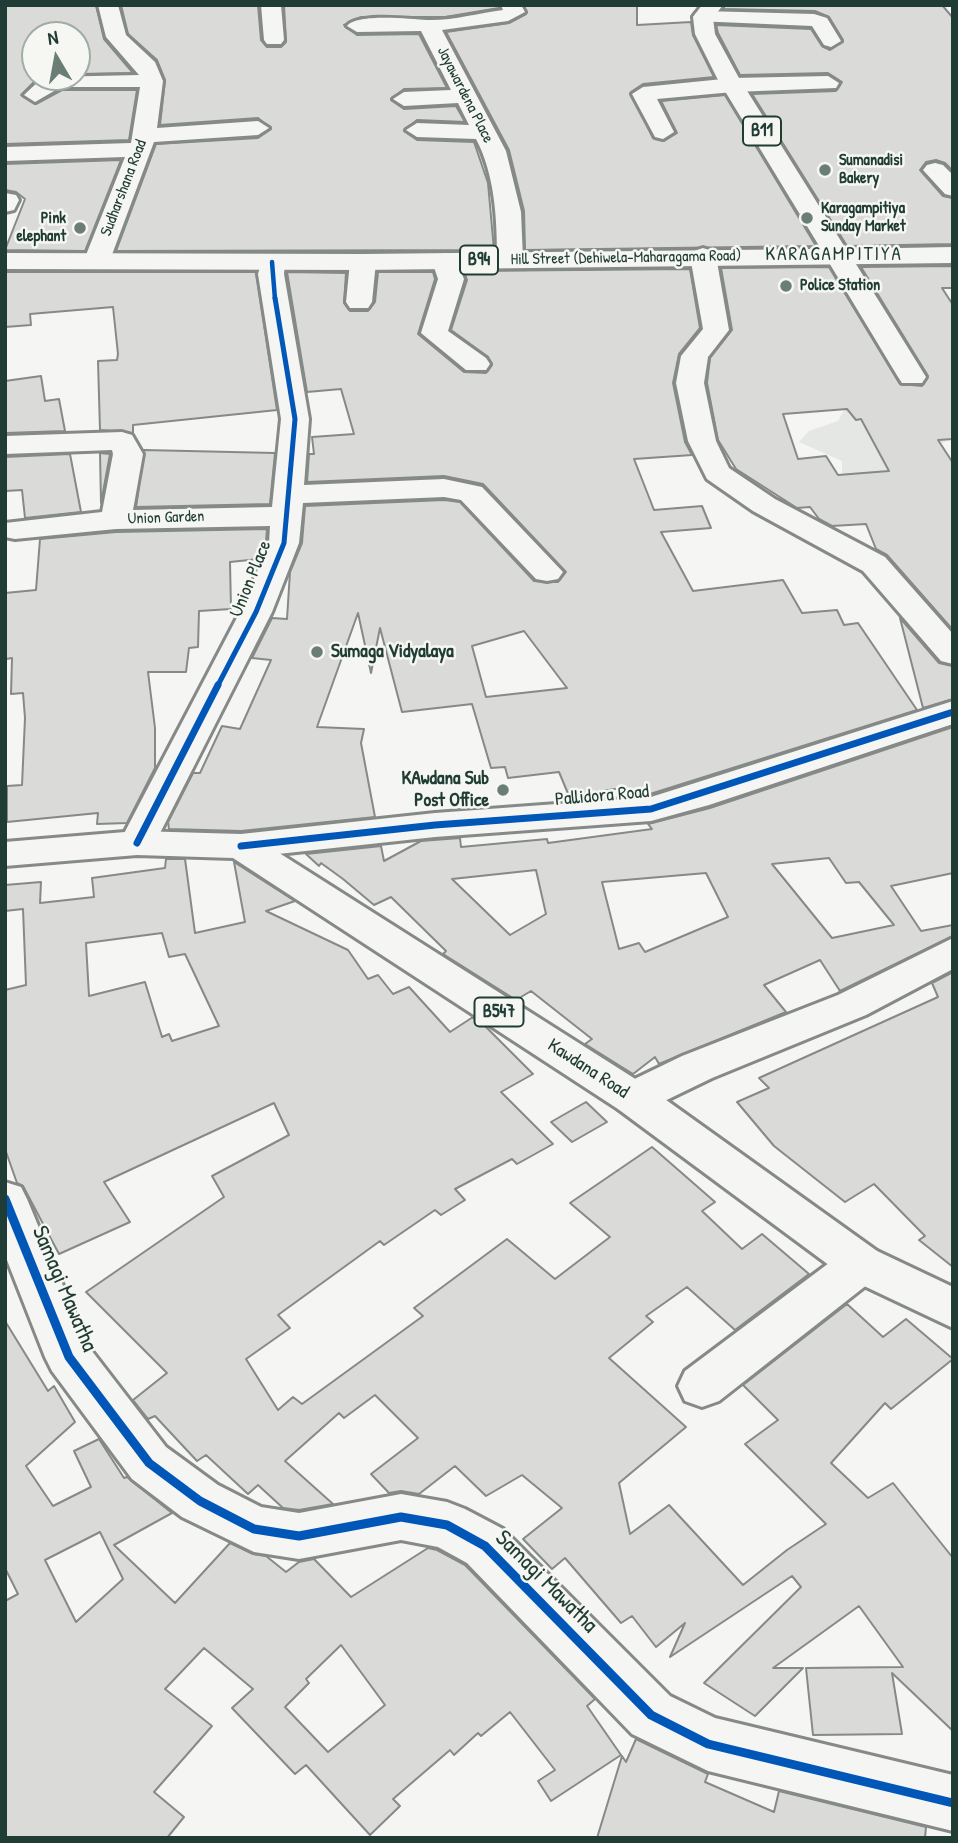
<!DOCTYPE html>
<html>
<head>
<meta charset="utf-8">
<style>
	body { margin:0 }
	#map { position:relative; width:958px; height:1843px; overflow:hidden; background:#f5f5f3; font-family:"Patrick Hand",sans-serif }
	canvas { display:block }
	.frame { position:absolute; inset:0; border:7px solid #1f3d34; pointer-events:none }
	.north { position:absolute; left:21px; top:21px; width:70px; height:70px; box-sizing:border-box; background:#f6f6f2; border:2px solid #a0aca6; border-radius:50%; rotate:350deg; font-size:19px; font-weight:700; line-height:28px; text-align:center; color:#1f3d34 }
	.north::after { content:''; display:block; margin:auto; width:24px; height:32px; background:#6a7d77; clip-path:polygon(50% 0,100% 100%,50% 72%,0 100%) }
</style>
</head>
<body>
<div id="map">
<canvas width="958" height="1843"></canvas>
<div class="frame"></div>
<div class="north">N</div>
</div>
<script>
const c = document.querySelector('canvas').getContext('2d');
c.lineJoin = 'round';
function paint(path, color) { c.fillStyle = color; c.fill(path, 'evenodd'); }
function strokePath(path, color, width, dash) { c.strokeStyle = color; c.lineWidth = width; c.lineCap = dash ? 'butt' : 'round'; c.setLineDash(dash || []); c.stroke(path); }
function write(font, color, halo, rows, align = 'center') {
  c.font = font + ' "Patrick Hand",sans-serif'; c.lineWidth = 5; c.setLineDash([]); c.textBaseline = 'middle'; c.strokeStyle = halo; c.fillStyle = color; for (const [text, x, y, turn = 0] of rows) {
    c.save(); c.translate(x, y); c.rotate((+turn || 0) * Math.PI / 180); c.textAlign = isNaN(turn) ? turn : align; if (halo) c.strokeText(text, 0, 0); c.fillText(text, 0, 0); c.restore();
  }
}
const green = new Path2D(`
	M846,407L859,408L873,433L947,441L908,457L874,491L842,473V461L799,442L809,431L838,421Z`);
const building = new Path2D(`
	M5,5H96L104,39L133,73L77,74V35H35V77H39L21,95L36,104L62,90H137L129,140L5,144Z
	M121,5H258L261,40L267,47H281L286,42L284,5H499V8L445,17H361L344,25L357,35L419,34L447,88L404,89L391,100L404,109L456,106L465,122L417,120L404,131L417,140L474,142L488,183L494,250L116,251L156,144L258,138L271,129L258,118L160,125L165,80L157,60L128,34Z
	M524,5H637V25L691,22L693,35L714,77L643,84L631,92L653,138L664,141L677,133L661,101L725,95L816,246L525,250L524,211L509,150L446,32L509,23L526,14Z
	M725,5H942L953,18V171L945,163L936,160L926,162L920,170L943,196L953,198V244L847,246L752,94L836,91L842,82L828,73L740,75L718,33L716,25L811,29L822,46L830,50L843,40L829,17L815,11L723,9Z
	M121,160L85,251L5,250L25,199L16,192L5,190V164Z
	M953,266V288H942L953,305V439L938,440L953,463V630L887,555L876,549L866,524L832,526L819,519L810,507L797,508L736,469L718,440L707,383L710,358L732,330L721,268L829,267L900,384L922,386L928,376L861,267ZM847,409L856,420L861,419L889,471L838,475L826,456L798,459L783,414Z
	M690,269L700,328L679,354L673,383L685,442L692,455L634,459L654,510L702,506L711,528L661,532L693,591L783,580L802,613L837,610L844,625L858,623L917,710L650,794L628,796L622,788L569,796L559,772L508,778L505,767L491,768L472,704L402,712L380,628L371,673L358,613L317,727L364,729L361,743L375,817L241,831L169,829L168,822L193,773H200L222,726L240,729L271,660L252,658L272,618L287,619L290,572L302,543L305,506L444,500L460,502L534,581L558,582L566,572L483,484L444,476L307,482L309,454H314L312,437L354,434L341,389L307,392L287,272L346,273L344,303L350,311H368L375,302L378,272H433L435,279L418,334L464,372L486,373L492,365L488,357L451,330L467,280L464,271ZM524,631L567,688L486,697L472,646Z
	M5,272H256L277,410L133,425V433L100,430L98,361L117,360L118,354L113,307L30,314L31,325L5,327Z
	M41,376L45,401L59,399L65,431L5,433V381Z
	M144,450L275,453L270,504L136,507Z
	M100,453L110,454L101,503Z
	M70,454L81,512L25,518L22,490L5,491V457Z
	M267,529L266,542L259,559L230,562L231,609L199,611L198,647L189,648L186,672H148L155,728V768L127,823L97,824L98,813L7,822V786L22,785L25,718L23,693L11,694L12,658L6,659L5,593L36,590L40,539L116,532Z
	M900,618L939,663L953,666V699L923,708Z
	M953,727V873L891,886L921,931L953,925V936L840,991L820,960L764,985L786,1012L659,1064L655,1057L633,1074L585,1044L592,1039L531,991L516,1000L443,954L446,951L391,897L374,905L343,879L321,863L319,866L306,854L381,846L384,861L421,841L460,838L461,847L547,839L548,843L652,829L648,824L710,808ZM829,858L846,883L859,882L894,925L832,938L772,864ZM536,870L546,914L510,935L452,879ZM706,873L728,917L645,952L639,943L619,949L602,882Z
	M166,859H185L195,933L245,922L234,862L295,901L266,911L348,950L368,979L378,975L393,994L409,987L450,1032L473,1017L484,1025L533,1074L501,1092L553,1144L517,1164L512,1159L455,1189L465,1200L441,1215L435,1210L384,1245L380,1241L278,1315L290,1328L246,1359L278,1410L293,1397L302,1404L423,1316L414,1308L507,1239L555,1279L610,1237L570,1203L652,1147L715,1202L702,1211L742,1249L762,1234L809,1274L735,1330L687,1287L646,1316L653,1322L609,1358L686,1427L619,1483L630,1534L669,1505L743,1585L787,1550L826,1524L745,1444L778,1420L743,1385L847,1304L883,1337L906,1319L953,1359L891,1409L885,1403L831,1463L868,1498L893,1483L953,1558V1731L892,1673L902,1734L813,1735L806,1668L903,1667L859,1606L773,1668H803L755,1716L704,1683L801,1587L792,1576L670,1657L685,1623L656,1647L632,1616L621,1623L565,1558L552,1569L523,1539L562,1508L522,1475L486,1496L455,1466L419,1494L401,1491L389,1493L371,1474L418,1438L375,1395L344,1418L339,1413L285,1461L333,1504L299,1510L283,1508L258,1485L248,1494L206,1455L197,1461L155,1416L148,1419L133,1400L167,1373L86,1292L224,1197L212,1176L289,1135L274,1103L104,1182L130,1222L59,1254L23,1186L17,1183L5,1149V990L26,985L23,909L5,911V885L41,882L40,903L94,897L92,878L165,868ZM162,933L169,957L185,954L219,1026L172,1041L169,1034L162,1037L145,982L89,996L86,943Z
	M953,972V1267L919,1240L925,1236L874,1184L845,1202L774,1146L737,1102L769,1088L759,1078L938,997L932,983Z
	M586,1102L607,1122L572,1142L551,1122Z
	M5,1321L48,1391L54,1386L75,1422L26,1466L53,1506L91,1487L74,1451L99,1439L124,1478L127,1477L172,1513L114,1545L175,1603L230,1543L253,1554L266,1556L286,1572L299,1562L314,1559L351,1597L428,1548L437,1550L465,1565L595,1699L587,1706L621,1755L551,1801L538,1781L555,1770L510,1712L481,1736L478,1733L454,1755L450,1750L393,1799L400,1806L370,1835L306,1765L295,1774L232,1708L253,1689L204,1648L165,1689L212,1726L154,1792L184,1817L167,1838H5V1601L18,1594L5,1568ZM100,1532L123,1579L76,1622L45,1560ZM341,1645L385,1705L328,1752L285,1707L309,1683L306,1679Z
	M636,1739L708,1774L705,1782L774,1812L779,1791L926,1827L925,1838H597L622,1756L626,1762Z`);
const minor = new Path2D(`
	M98,5H118L126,35L155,62L163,81L157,128L258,121L269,128L258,135L154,142L110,260L106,265H88L84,260L125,157L5,161V147L131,143L140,87H61L35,102L24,95L41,79L50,77L139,75L106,37Z
	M261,5H281L284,40L281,44H267L264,40Z
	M501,5H521L525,12L508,21L442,30L506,151L521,212L523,259L519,264H501L497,259C497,219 495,175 476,139L417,137L406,130L417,123L469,125L458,103L404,106L393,99L404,92L451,90L421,31L357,32L347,26C357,13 410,19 427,20C451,21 479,13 503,10Z
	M703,11L814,14L827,18L841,41L831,47L824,45L812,26L696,21L693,17L696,13Z
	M828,76L839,83L836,88L733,92L657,99L674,132L663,139L655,137L632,94L643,87L733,78Z
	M935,163L943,165L953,175V196L945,194L923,170L927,165Z
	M5,193L16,195L19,200L14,210L5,212Z
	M703,248L712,251L716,256L729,330L708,357L704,383L716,441L729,468L775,499L885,557L953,634V664L941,661L863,571L753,511L707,479L688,441L676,383L681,356L703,329L690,256L694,251Z
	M838,248L847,251L851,256L926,377L922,383H902L898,377L825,256L829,251Z
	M445,253L454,256L464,279L448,331L486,358L490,364L486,370H466L421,333L438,279L432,261L436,256Z
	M272,254L281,257L285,262L284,274L309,419L304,485L444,479L482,487L563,572L558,579L547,581L536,579L461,500L444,497L303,503L299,543L272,612L155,843L150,852L137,855L124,852L119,843L240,612L269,543L270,526L116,529L15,539L5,537V523L102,512L113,454L112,450L5,454V436L122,432L132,435L143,454L133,510L272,507L281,419L258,274L263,257Z
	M363,254L372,257L376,262L372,302L368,308H350L346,302L350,262L354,257Z
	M953,701V724L709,805L651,821L435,837L241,858L228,855L223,846L228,837L241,834L435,813L651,797Z
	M953,938V969L866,1015L712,1078L648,1109L633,1114L618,1109L612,1098L618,1087L682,1056L838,995Z
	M5,1182L21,1187L27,1199L88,1346L166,1447L218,1485L261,1507L299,1513L401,1494L447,1502L465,1509L503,1529L670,1696L715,1718L953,1775V1831L708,1771L632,1734L467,1563L438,1547L401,1540L299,1559L254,1552L182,1517L132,1479L52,1371L45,1357L5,1255Z
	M861,1245L877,1251L884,1264L877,1277L719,1401L702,1407L685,1401L678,1386L685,1371L845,1251Z`);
const major = new Path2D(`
	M702,5H723L713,18L715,34L739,78L846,249L953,247V263L363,270L5,269V253L363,254L821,249L717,78L695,34L693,17Z
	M137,831L241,834L254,837L648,1087L877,1251L953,1287V1328L845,1277L618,1109L233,858L137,855L5,866V842Z`);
const cyclewayFar3 = new Path2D(`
	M272,262L275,299`);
const cyclewayFar2 = new Path2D(`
	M217,687L256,612L284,543L295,419L275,298`);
const cyclewayFar1 = new Path2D(`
	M137,843L218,685
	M241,846L435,825L651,809L953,712`);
const cycleway = new Path2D(`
	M5,1199L69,1357L149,1463L200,1501L254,1529L299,1536L401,1517L447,1525L485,1546L651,1715L708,1744L953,1803`);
const markers = [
	[825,170,7,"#6a7d77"],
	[807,218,7,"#6a7d77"],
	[80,228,7,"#6a7d77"],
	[786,286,7,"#6a7d77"],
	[317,652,7,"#6a7d77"],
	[503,790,7,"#6a7d77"]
];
const farStreetnames = [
	["Jayawardena Place",465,95,63],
	["Sudharshana Road",124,188,-69],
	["Hill Street (Dehiwela-Maharagama Road)",626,258,-1],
	["Union Garden",166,518,-2]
];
const farPoinames = [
	["Sumanadisi",839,161],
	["Bakery",839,179],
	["Karagampitiya",821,209],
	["Sunday Market",821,227],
	["Pink",66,219,"right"],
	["elephant",66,237,"right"],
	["Police Station",800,286]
];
const shields = [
	[762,131,38],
	[479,260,38],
	[499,1012,49]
];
const shieldNames = [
	["B11",762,131],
	["B94",479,260],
	["B547",499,1012]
];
const farQuarternames = [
	["KARAGAMPITIYA",834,255]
];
const streetNames = [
	["Union Place",251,579,-68],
	["Pallidora Road",602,796,-5],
	["Kawdana Road",588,1069,33]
];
const poiNames = [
	["Sumaga Vidyalaya",331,652],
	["KAwdana Sub",489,779,"right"],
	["Post Office",489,801,"right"]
];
const nearStreetnames = [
	["Samagi Mawatha",64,1289,67],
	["Samagi Mawatha",546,1582,45]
];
paint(green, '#e4e7e3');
paint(building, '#dadbd9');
strokePath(building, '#858a88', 2);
strokePath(minor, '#858a88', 6);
strokePath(major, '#858a88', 6);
paint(minor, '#f5f5f3');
paint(major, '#f5f5f3');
strokePath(cyclewayFar3, '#0057b8', 4.5);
strokePath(cyclewayFar2, '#0057b8', 5);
strokePath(cyclewayFar1, '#0057b8', 7);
strokePath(cycleway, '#0057b8', 9);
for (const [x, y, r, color] of markers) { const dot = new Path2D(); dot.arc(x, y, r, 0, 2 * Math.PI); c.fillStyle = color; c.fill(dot); strokePath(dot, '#f6f6f2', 2.5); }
write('16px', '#1f3d34', '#f6f6f2', farStreetnames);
write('bold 16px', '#1f3d34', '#f6f6f2', farPoinames, 'left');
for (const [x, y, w] of shields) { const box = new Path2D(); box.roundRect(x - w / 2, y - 14.5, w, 29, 5); c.fillStyle = '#f6f6f2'; c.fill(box); strokePath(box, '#1f3d34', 2); }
write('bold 18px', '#1f3d34', null, shieldNames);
c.letterSpacing = '2px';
write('19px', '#1f3d34', '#f6f6f2', farQuarternames);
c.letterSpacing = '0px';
write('19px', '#1f3d34', '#f6f6f2', streetNames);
write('bold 19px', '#1f3d34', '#f6f6f2', poiNames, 'left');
write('23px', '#1f3d34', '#f6f6f2', nearStreetnames);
</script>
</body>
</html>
